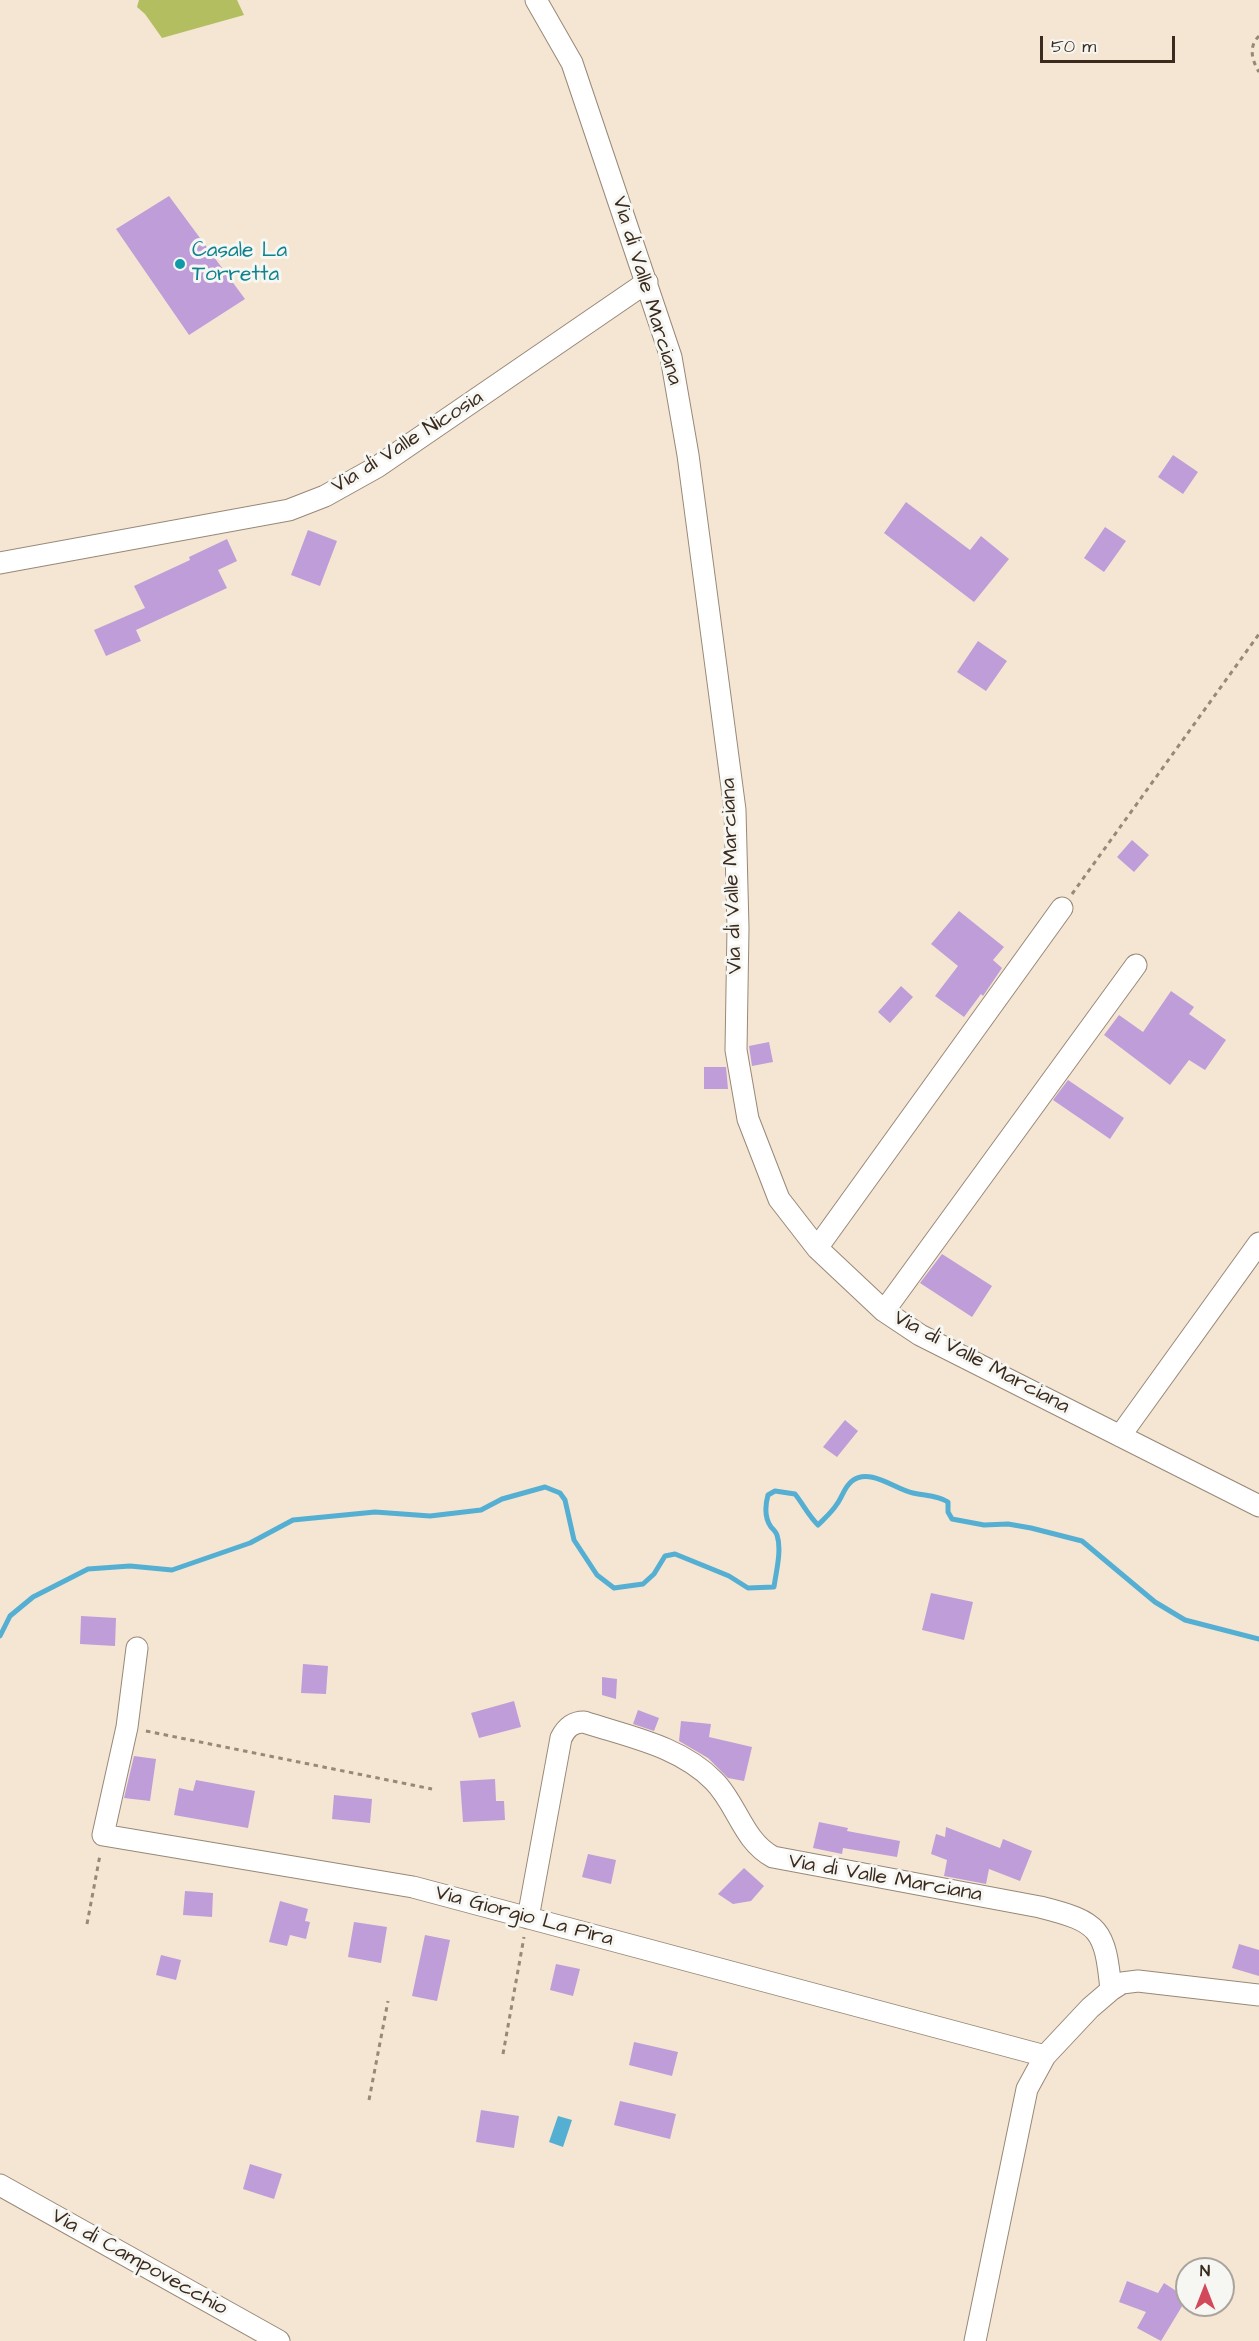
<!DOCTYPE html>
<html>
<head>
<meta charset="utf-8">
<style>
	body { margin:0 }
	#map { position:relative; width:1259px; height:2341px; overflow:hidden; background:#f4e6d3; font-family:"Architects Daughter",sans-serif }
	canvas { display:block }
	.north { position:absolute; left:1175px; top:2257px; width:60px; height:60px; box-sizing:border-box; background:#f6f6f2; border:2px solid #aba49d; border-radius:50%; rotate:0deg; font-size:16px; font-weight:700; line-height:24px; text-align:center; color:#3b2a1e }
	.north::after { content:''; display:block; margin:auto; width:21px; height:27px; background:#d1495b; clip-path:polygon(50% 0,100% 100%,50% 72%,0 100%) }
	.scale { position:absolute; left:1040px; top:36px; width:135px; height:27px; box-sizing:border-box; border:3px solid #3b2a1e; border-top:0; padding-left:8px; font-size:18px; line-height:21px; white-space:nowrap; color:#3b2a1e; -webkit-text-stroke:4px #f6f6f2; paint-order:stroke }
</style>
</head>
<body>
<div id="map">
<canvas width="1259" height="2341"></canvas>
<div class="north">N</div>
<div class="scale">50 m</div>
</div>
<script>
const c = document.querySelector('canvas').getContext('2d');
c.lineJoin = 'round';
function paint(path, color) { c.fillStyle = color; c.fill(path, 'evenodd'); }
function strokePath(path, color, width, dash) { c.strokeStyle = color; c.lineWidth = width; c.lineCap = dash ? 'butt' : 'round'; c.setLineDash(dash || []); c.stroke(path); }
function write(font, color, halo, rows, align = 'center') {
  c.font = font + ' "Architects Daughter",sans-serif'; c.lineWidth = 6; c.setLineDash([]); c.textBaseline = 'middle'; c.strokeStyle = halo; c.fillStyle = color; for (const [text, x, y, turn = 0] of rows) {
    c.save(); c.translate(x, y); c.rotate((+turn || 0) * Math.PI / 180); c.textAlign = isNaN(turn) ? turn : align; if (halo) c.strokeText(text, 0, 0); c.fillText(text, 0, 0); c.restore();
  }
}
const green = new Path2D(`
	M139,0H237L244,15L162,38L145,14L137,7Z`);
const water = new Path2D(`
	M558,2116L572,2120L563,2147L549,2142Z`);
const stream = new Path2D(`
	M0,1636L10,1616L33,1597L88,1569L130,1566L172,1570L250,1543L293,1520L375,1512L430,1516L481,1510L502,1499L545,1487L560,1493L565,1500L574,1540L597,1575L614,1588L643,1584L654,1574L665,1556L675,1554L707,1567L729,1576L748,1588L774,1587C776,1572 782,1550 777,1535C776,1532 773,1529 771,1527C764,1517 765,1506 768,1495L775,1491L795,1494C803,1504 808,1515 818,1525C825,1518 832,1512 837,1504C842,1497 845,1486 852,1481C870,1467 896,1490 913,1493C926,1496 937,1495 948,1502V1512L952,1519L984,1525L1008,1524L1031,1528L1082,1541L1155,1602L1185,1620L1259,1639`);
const building = new Path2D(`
	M169,196L245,299L189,335L116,229Z
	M1173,455L1198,472L1183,494L1158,477Z
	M906,502L970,550L981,536L1009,559L974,602L884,533Z
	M1105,527L1126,541L1104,572L1084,558Z
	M308,530L337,541L320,586L291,575Z
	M227,539L237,561L218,570L227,588L136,630L141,641L106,656L94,630L145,608L134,586L190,560L189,557Z
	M978,641L1007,661L986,691L957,672Z
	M1132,840L1149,855L1134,872L1117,857Z
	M959,911L1004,947L993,960L1002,968L983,996L981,994L964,1017L935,996L958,966L931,944Z
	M901,986L913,997L890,1023L878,1012Z
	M1171,991L1194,1007L1189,1014L1226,1040L1205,1070L1189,1060L1170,1085L1104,1035L1119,1015L1143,1032Z
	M769,1042L773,1062L752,1066L749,1046Z
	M704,1067H726L728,1089H704Z
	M1068,1080L1124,1118L1110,1139L1053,1100Z
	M942,1254L992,1286L972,1317L920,1283Z
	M845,1420L858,1431L837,1457L823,1447Z
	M931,1593L973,1602L964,1640L922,1630Z
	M81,1616L116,1618L115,1646L80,1644Z
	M303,1664L328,1666L326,1694L301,1693Z
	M602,1677L617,1679L616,1699L602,1695Z
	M514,1701L521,1727L479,1738L471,1713Z
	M638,1710L659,1718L654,1731L633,1724Z
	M681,1721L711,1724L709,1737L752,1747L744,1781L728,1778L708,1758L679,1741Z
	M134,1756L156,1759L150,1801L124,1798Z
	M495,1779L496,1801H504L505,1820L463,1822L460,1781Z
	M196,1780L255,1791L248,1828L174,1815L179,1788L193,1791Z
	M334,1795L372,1799L370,1823L332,1819Z
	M819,1822L848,1828L847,1831L900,1841L897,1857L843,1848L842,1854L813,1848Z
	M946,1827L1000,1848L1003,1839L1032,1851L1020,1881L989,1869L986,1884L944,1876L947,1860L931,1854L936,1834L945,1837Z
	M588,1854L616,1860L611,1884L582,1877Z
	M744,1868L764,1886L751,1901L733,1904L718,1894Z
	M185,1891L213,1893L212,1917L183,1915Z
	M280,1901L308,1909L305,1921L310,1922L306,1939L290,1935L287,1946L269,1942Z
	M354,1922L387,1927L381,1963L348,1957Z
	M425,1935L450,1940L437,2001L412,1996Z
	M1239,1944L1259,1950V1976L1232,1968Z
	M161,1955L181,1960L176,1980L156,1975Z
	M556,1964L580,1969L573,1996L550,1990Z
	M634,2042L678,2052L672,2076L629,2065Z
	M620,2101L676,2114L670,2139L614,2125Z
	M481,2110L519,2116L514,2148L476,2142Z
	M250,2164L282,2174L274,2199L243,2189Z
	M1127,2281L1158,2293L1164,2283L1187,2298L1161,2341L1137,2328L1146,2312L1119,2302Z`);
const path = new Path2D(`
	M1259,36C1248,47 1252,60 1259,72
	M1072,894L1259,634
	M146,1731L432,1789
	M87,1924L100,1855
	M503,2054L524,1937
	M369,2100L388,2001`);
const minor = new Path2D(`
	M536,0L572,63L671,357L688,455L735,810L738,928L736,1050L748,1119L779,1199L817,1248L884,1311L920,1335L1259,1506
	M0,563L289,510L325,496L377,467L647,282
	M817,1248L1062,908
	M884,1311L1136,965
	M1120,1436L1259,1243
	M137,1648L127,1727L103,1835L413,1887L1045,2056
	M528,1918L561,1738C566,1728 572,1722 584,1722C629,1737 680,1746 714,1781C737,1804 743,1841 773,1857L1040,1907C1100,1922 1105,1929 1111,1990
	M0,2185L279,2341
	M975,2341L1027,2089L1045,2056L1090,2008L1111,1990L1122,1983L1138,1981L1259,1995`);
const markers = [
	[180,264,6,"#0f9aa8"]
];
const cultureNames = [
	["Casale La",192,252],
	["Torretta",192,276]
];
const streetNames = [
	["Via di Valle Marciana",646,291,73],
	["Via di Valle Nicosia",408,443,-32],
	["Via di Valle Marciana",733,876,-92],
	["Via di Valle Marciana",981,1363,28],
	["Via di Valle Marciana",885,1879,10],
	["Via Giorgio La Pira",524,1917,15],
	["Via di Campovecchio",139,2263,29]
];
paint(green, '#b2be60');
paint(water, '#55afd3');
strokePath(stream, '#55afd3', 5);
paint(building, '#bf9dd9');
strokePath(minor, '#988878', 23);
strokePath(path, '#988878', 3, [4.5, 4.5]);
strokePath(minor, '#fff', 21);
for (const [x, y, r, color] of markers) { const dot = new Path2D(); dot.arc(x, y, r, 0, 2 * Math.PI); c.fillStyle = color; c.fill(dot); strokePath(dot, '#f6f6f2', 2); }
write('21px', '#0d838f', '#f6f6f2', cultureNames, 'left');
write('21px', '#3b2a1e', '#f6f6f2', streetNames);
</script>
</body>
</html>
